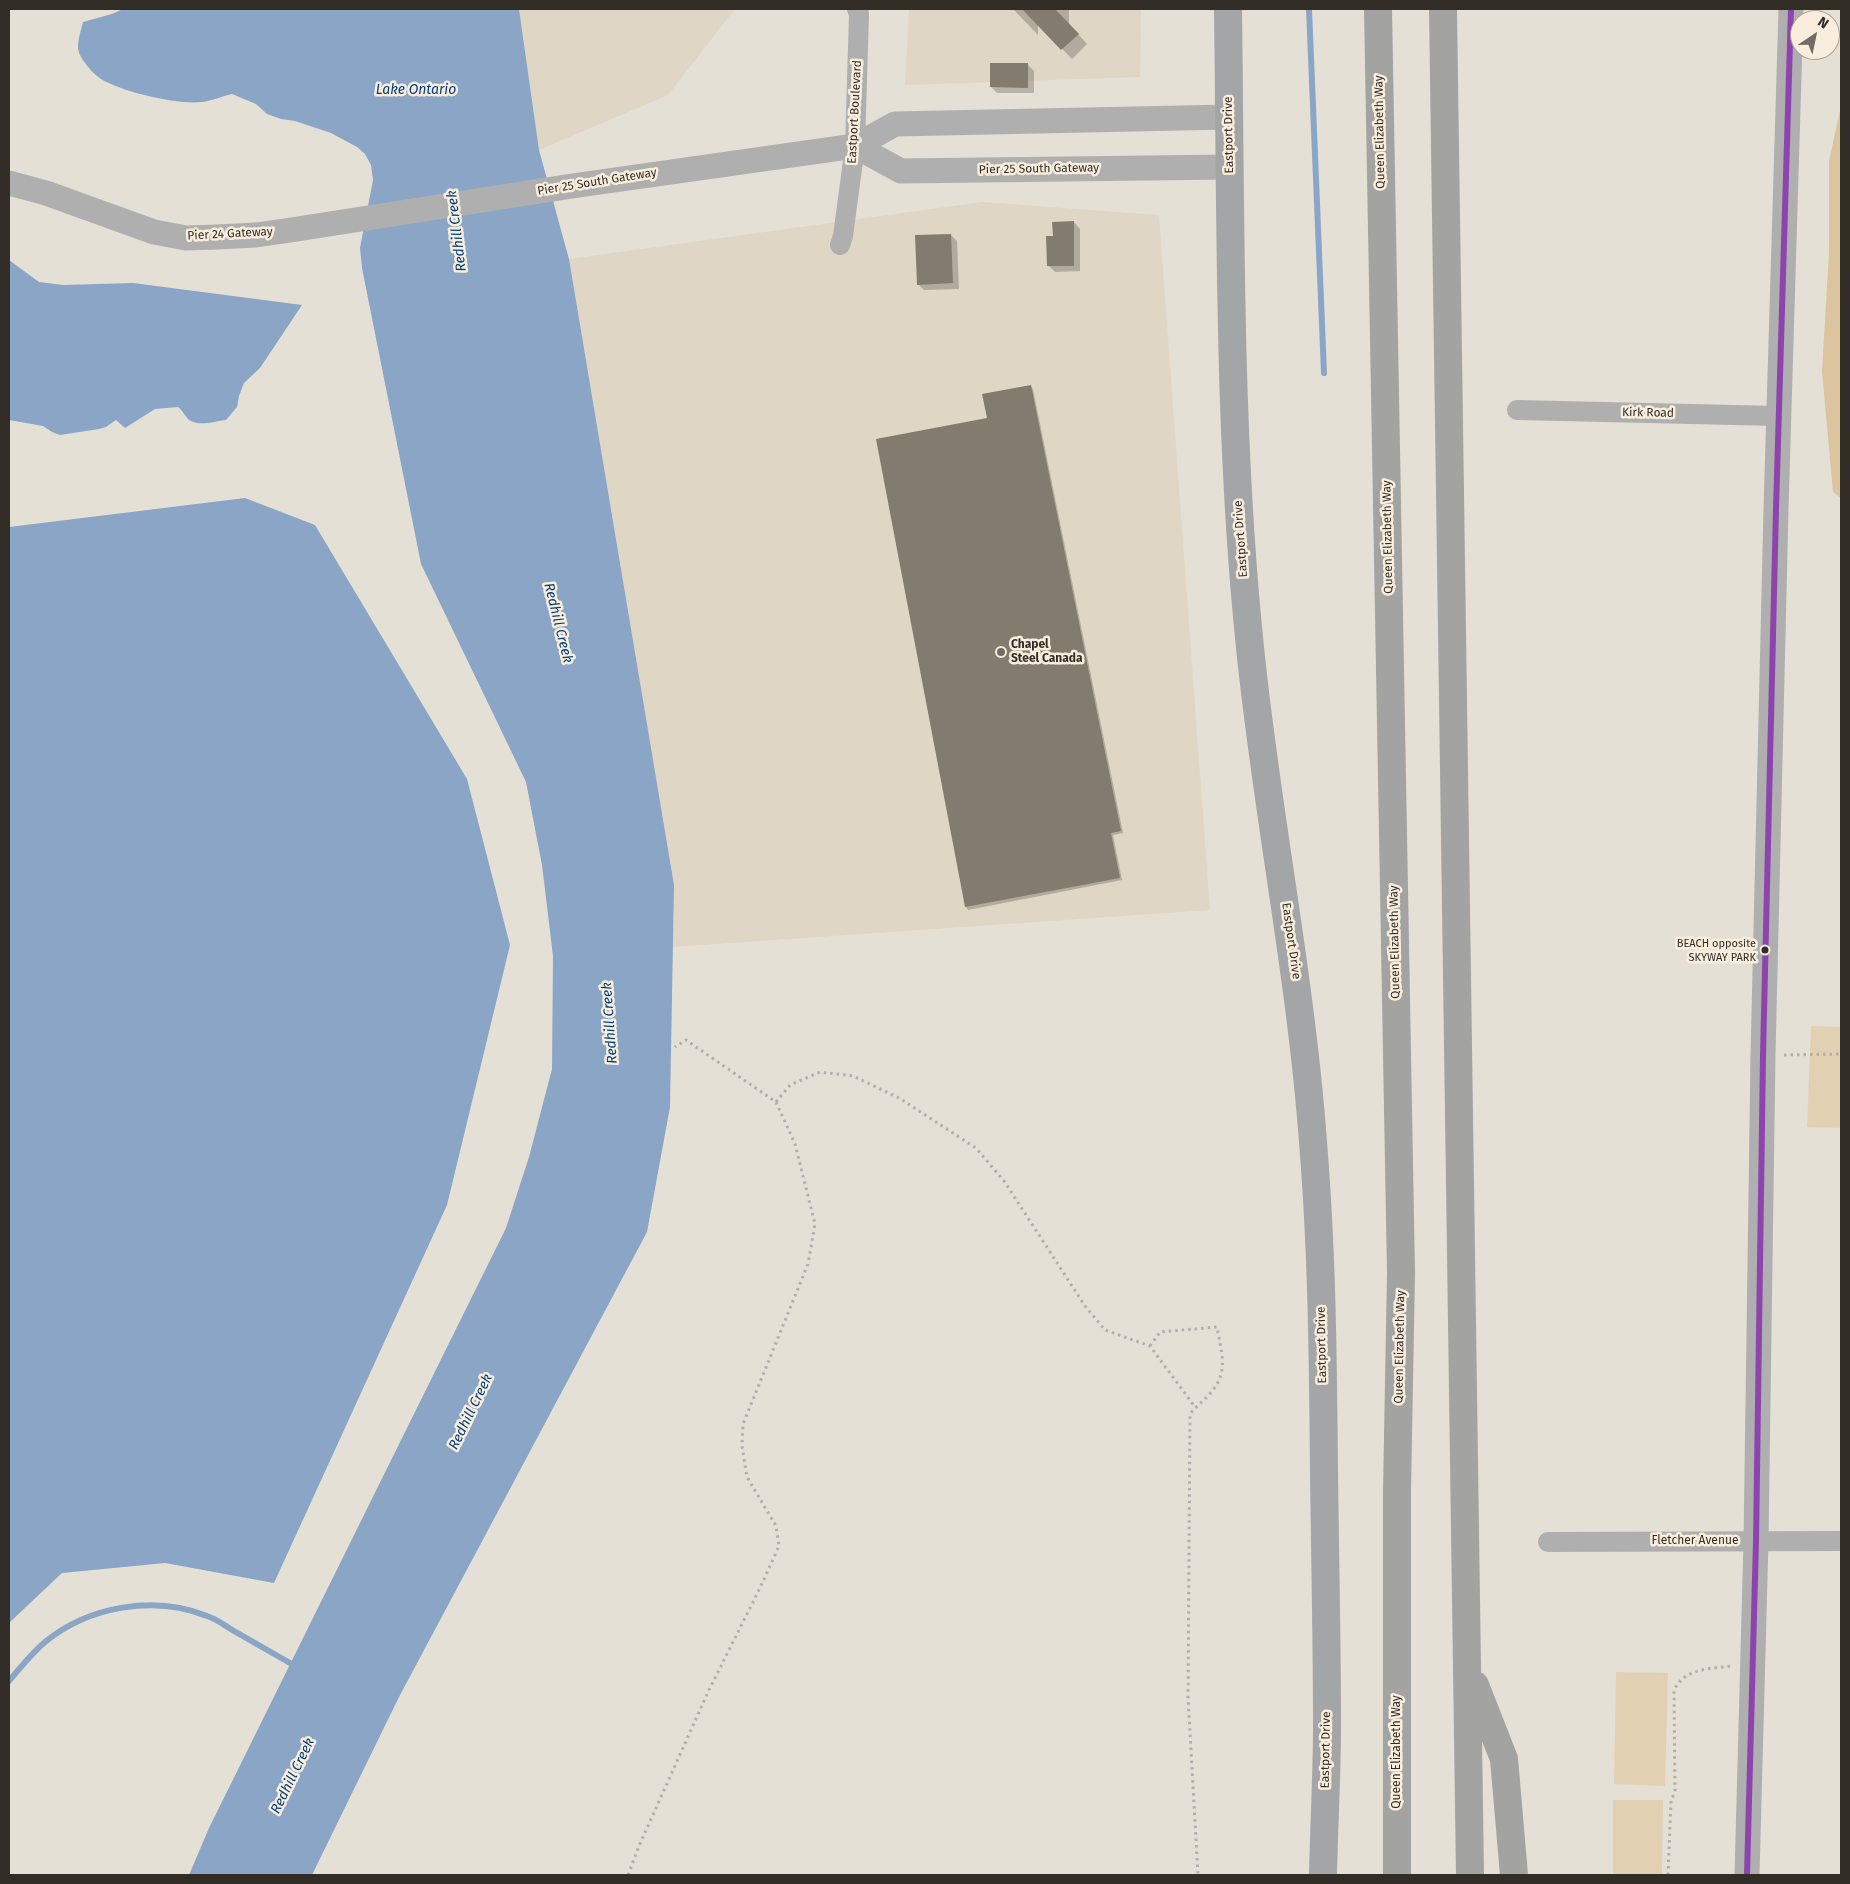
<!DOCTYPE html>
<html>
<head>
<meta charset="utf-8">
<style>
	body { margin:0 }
	#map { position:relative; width:1850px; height:1884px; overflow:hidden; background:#e5e0d6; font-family:"Fira Sans",sans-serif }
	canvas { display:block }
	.frame { position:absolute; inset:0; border:10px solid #322e27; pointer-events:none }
	.north { position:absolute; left:1790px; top:10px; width:50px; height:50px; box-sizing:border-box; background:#f9eedd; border:1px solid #a9a194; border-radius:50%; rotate:34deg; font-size:14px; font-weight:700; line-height:20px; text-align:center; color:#322e27 }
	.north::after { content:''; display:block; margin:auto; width:18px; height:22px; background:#716c64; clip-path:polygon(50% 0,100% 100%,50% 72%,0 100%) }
</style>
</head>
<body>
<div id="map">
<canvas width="1850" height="1884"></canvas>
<div class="frame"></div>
<div class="north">N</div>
</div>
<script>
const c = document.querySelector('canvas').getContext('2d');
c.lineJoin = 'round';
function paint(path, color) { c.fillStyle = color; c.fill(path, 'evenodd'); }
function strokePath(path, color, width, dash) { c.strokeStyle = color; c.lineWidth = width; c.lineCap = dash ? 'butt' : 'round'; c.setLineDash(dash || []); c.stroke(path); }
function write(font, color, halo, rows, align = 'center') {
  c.font = font + ' "Fira Sans",sans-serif'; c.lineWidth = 5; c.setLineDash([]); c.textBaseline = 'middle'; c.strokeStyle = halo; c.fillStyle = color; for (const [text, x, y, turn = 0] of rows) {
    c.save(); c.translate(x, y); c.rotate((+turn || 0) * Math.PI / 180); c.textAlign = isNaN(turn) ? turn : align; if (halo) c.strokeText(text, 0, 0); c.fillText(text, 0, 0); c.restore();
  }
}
const built = new Path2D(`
	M519,9H735L668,95L539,150Z
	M909,9H1141L1140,77L905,85Z
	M982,202L1159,215L1210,910L673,947L674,885L569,259Z`);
const green = new Path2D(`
	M1811,1026L1841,1027V1128L1807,1127Z
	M1616,1672L1668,1673L1665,1786L1614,1784Z
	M1613,1800H1663L1662,1875H1613Z`);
const forest = new Path2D(`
	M1841,106V498L1833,492L1822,371L1829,252V161Z`);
const water = new Path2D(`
	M123,9H519L539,150L569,259L674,885L670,1107L647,1232L399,1697L312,1875H189L209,1828L506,1228L529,1157L552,1069L553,956L542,865L526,782L421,564L362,268L360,248L373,180L371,165L365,154L357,147L331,133L295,121L281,119L267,114L256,104L232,94C222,96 212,101 202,102C178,105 122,92 101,79C93,74 83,62 79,53C76,43 81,31 83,22L112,14Z
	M9,260L39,282L63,285L133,283L302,305L260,368L244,383L239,396L237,407L226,420C215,421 200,427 189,420C185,416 183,411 178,407L155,409L125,428L116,420L106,427L99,429L60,435L52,432L43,426L9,420Z
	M245,498L315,525L467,779L510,945L447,1205L274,1583L165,1563L62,1573L9,1623V527Z`);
const shadow = new Path2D(`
	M1013,9H1069V24L1087,44L1072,59L1038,24V35Z
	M1028,65L1034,71V93H997L991,87Z
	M1074,222L1080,229V271L1055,272L1048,265L1054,237Z
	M951,235L957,241L959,289L924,290L918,284Z
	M1031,387L1033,389L1123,833L1113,835L1122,880L968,910L966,907L988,419Z`);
const stream = new Path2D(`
	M1309,9L1324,373
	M9,1681C20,1668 32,1653 45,1642C89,1606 154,1595 207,1616C217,1619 225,1626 234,1631C253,1642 271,1652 290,1663`);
const building = new Path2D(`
	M1022,9H1055L1079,34L1061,50Z
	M990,63H1028V88L990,87Z
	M1074,221V266H1047L1046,236H1053L1052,222Z
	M951,234L953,283L917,285L915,235Z
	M1031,385L1121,831L1111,833L1120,878L965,907L876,439L987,418L982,394Z`);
const path = new Path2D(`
	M1784,1055L1841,1054
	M776,1102L790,1085L820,1072L853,1076L899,1098L976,1148L1004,1181L1085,1306L1105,1330L1150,1346L1195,1407
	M1150,1346L1160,1332L1217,1327C1221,1351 1229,1371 1212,1391C1206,1399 1197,1405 1190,1414L1188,1697L1198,1875
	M628,1875L639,1846L708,1692L759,1590L779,1546L776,1526L747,1477L742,1446L743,1424L808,1264L815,1224L795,1144L776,1102L686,1040L675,1047
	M1668,1875L1671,1801L1675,1791L1674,1691C1683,1668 1710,1669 1731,1666`);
const minor = new Path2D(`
	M840,245L843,236L855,146L859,14L857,9
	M1517,410L1778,416
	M1548,1542L1841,1541`);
const tertiary = new Path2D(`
	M855,146L901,171L1230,167
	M9,183L46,193L154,232L186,238L217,237L256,235L291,230L572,186L855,146L895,124L1229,117
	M1747,1875L1756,1541L1763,1055L1776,509L1791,9`);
const secondary = new Path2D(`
	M1228,9C1231,225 1228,442 1251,657C1268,819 1301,979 1313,1142C1322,1251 1323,1361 1324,1471C1325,1556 1327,1640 1327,1725C1327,1775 1324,1825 1323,1875`);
const motorway = new Path2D(`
	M1378,9L1401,1273L1397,1491V1875
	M1443,9L1470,1875
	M1475,1685L1504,1759L1514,1875`);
const bus1 = new Path2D(`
	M1747,1875L1756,1541L1763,1055L1776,509L1791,9`);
const markers = [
	[1001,652,5,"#716c64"],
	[1765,950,4.5,"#322e27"]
];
const busNames = [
	["BEACH opposite",1756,944],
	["SKYWAY PARK",1756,958]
];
const streetNames = [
	["Eastport Boulevard",855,112,-87],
	["Queen Elizabeth Way",1380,132,-91],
	["Eastport Drive",1229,135,-91],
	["Pier 25 South Gateway",1039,169,-1],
	["Pier 25 South Gateway",597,182,-9],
	["Pier 24 Gateway",230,234,-3],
	["Kirk Road",1648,413,1],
	["Queen Elizabeth Way",1388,537,-91],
	["Eastport Drive",1241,539,-94],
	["Eastport Drive",1291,941,82],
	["Queen Elizabeth Way",1395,942,-91],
	["Eastport Drive",1322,1345,-91],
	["Queen Elizabeth Way",1400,1347,-89],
	["Fletcher Avenue",1695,1541],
	["Eastport Drive",1326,1750,-89],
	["Queen Elizabeth Way",1397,1752,-90]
];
const poiNames = [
	["Chapel",1011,645],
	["Steel Canada",1011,659]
];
const waterNames = [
	["Lake Ontario",416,90],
	["Redhill Creek",457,231,-97],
	["Redhill Creek",558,623,76],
	["Redhill Creek",610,1023,-94],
	["Redhill Creek",471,1412,-64],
	["Redhill Creek",293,1776,-64]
];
paint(built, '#dfd6c5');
paint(green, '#e2d0b3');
paint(forest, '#dbc49e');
paint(water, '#8aa5c5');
paint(shadow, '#0003');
strokePath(stream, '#8aa5c5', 6);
paint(building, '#837c6e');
strokePath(path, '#afafad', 3, [2.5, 4]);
strokePath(minor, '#afafaf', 20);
strokePath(tertiary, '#afafaf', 25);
strokePath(secondary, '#a4a5a6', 28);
strokePath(motorway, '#a3a3a2', 28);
strokePath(bus1, '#8e44ad', 6);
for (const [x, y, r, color] of markers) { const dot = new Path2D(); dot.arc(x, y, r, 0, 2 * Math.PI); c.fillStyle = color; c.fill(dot); strokePath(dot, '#f9eedd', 2); }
write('11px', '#322e27', '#f9eedd', busNames, 'right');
write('12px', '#322e27', '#f9eedd', streetNames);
write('bold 12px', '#322e27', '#f9eedd', poiNames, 'left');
write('italic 14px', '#003f7c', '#f9eedd', waterNames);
</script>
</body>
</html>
